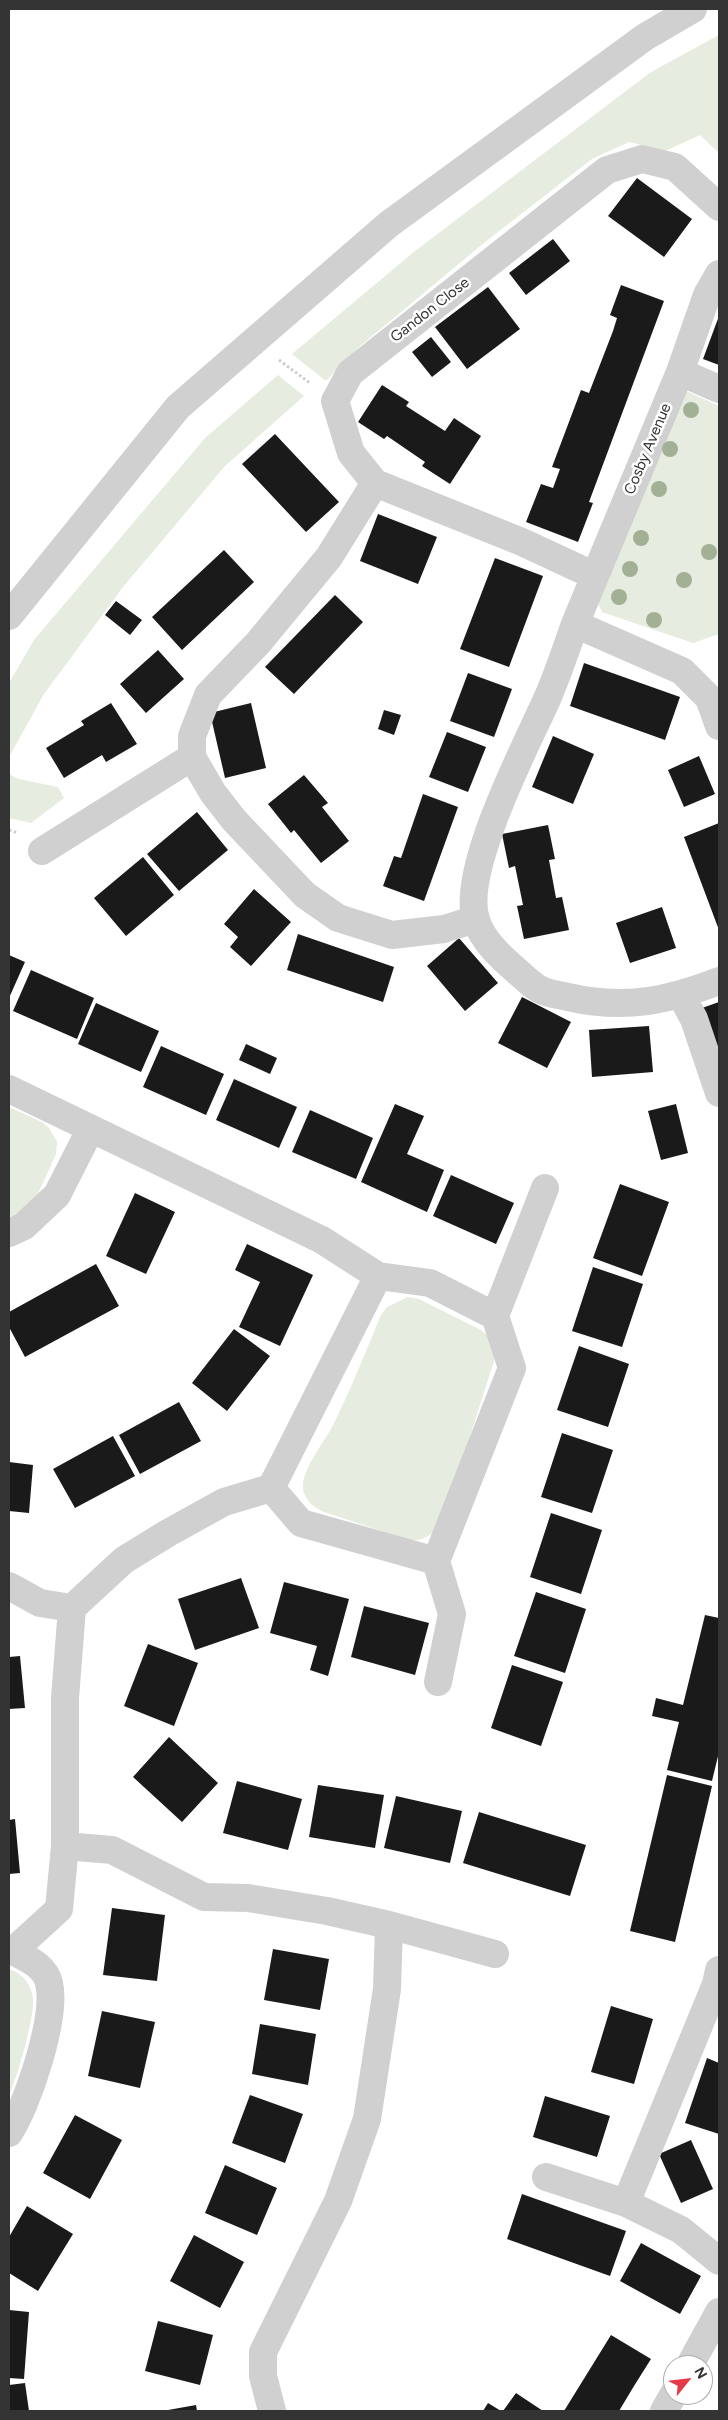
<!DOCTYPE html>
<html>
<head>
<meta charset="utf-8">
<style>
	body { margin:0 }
	#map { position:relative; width:728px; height:2420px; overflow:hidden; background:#fff; font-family:Figtree,sans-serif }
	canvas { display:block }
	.frame { position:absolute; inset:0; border:10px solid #333; pointer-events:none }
	.north { position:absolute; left:663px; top:2355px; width:50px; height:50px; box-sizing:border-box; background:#fff; border:1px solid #adadad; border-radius:50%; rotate:61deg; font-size:14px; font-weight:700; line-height:20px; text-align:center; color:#333 }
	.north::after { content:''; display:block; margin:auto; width:18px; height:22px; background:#e63946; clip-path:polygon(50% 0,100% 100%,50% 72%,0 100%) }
</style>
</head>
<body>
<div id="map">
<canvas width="728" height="2420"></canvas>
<div class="frame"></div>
<div class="north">N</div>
</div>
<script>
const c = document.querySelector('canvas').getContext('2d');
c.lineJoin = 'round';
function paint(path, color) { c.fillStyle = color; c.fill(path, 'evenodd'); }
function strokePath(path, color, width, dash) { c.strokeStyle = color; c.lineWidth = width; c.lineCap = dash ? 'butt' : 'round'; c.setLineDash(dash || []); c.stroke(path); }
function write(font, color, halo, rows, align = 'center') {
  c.font = font + ' Figtree,sans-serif'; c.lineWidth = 5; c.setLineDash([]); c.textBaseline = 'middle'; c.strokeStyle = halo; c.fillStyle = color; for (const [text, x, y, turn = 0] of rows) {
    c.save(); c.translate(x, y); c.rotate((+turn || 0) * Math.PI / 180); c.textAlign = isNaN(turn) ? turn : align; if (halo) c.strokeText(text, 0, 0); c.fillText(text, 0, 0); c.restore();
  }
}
const green = new Path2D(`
	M719,35V153L700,135L665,151L629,142L592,159L485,242L359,347L326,381L292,354L415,251L651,72Z
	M278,375L304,396L225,466L123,587L44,694L9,757V683L34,640L205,438Z
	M684,390L719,406V634L693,643L602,612L595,597Z
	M9,774L19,779L58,787L64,798L31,823L9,818Z
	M9,1107L42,1122L49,1128L57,1142L56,1154L37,1196L20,1212L9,1217Z
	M408,1297L419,1299L481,1330L489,1337L496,1355L444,1517C436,1532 426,1542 409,1540L324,1512C313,1507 302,1498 303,1484C304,1468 323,1443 331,1429C350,1392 365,1353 381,1315L387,1307Z
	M9,1969C22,1973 31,1984 33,1998C35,2017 17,2077 9,2096Z`);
const building = new Path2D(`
	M637,178L692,219L664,257L608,216Z
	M553,239L570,261L526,295L509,273Z
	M621,285L664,301L589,502L593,503L578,542L526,522L541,484L553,488L560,469L552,467L581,390L589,393L613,331L617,318L610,315Z
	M488,287L520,329L467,369L435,327Z
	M719,316V365L703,359Z
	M431,337L451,362L432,377L412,352Z
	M382,385L409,402L406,406L445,431L454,418L481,436L450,484L422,466L425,462L387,436L384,439L358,422Z
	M275,434L339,502L306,532L242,464Z
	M378,514L437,537L418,584L360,561Z
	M224,550L254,582L182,650L152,617Z
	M495,558L543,576L509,667L460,649Z
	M335,595L363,622L294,694L265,667Z
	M116,601L142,620L130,635L105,615Z
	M158,650L184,679L146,713L120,684Z
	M584,663L680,697L665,740L570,706Z
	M468,673L512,689L494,737L450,721Z
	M111,703L137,744L106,762L102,755L64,778L46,748L84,725L81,721Z
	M251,703L266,768L225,778L210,713Z
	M384,710L401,715L394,735L378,729Z
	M447,732L486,747L468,792L429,777Z
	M553,736L594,754L573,804L532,787Z
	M699,756L715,794L684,807L668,770Z
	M304,775L328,803L322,807L349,841L321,863L294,830L291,833L268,804Z
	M423,794L458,807L424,901L383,886L394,856L401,858Z
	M197,812L228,850L179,891L147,854Z
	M719,823V930L684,837Z
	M548,825L555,859L549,860L556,898L562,897L569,930L524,939L517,906L523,905L515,866L509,868L502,834Z
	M143,857L174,895L126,936L94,898Z
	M254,889L291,922L251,966L230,947L238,937L224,924Z
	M662,907L676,948L630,963L616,923Z
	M298,934L394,967L383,1002L287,970Z
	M459,938L498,983L465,1011L427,966Z
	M9,955L25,962L9,998Z
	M31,970L94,998L77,1039L13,1011Z
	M522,997L571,1022L547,1068L498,1043Z
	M719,1002V1052L702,1008Z
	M96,1003L159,1031L141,1072L78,1044Z
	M649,1026L653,1072L592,1077L589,1030Z
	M246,1044L277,1058L270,1074L239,1060Z
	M161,1046L224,1074L206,1115L143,1087Z
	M234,1079L297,1107L279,1148L216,1120Z
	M395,1104L424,1116L407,1154L444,1170L427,1212L361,1182Z
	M676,1104L688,1153L661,1160L648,1111Z
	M310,1110L373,1138L356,1179L292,1152Z
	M451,1175L514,1203L496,1244L433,1216Z
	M620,1184L669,1202L642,1276L593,1258Z
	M135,1193L175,1212L146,1274L106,1256Z
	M247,1244L313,1275L280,1346L239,1327L260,1282L235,1270Z
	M96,1264L119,1306L25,1357L9,1327V1312Z
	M593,1267L643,1284L622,1347L572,1331Z
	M234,1329L270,1356L227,1411L192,1383Z
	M579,1346L629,1364L608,1427L557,1410Z
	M179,1402L201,1441L140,1474L119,1435Z
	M562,1433L613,1450L592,1513L541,1497Z
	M113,1436L135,1476L75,1508L53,1469Z
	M9,1462L33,1465L29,1513L9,1511Z
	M551,1513L602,1530L581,1594L530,1577Z
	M241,1578L259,1628L195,1650L178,1599Z
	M284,1582L349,1599L328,1676L310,1670L317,1646L270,1633Z
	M536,1592L586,1609L565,1673L514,1656Z
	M364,1606L429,1623L415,1675L351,1657Z
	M705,1615L719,1618V1752L712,1781L667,1770L679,1722L652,1716L656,1698L683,1705Z
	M148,1644L198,1663L174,1726L124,1706Z
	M20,1656L25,1708L9,1709V1657Z
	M512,1665L563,1682L541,1746L491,1728Z
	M169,1737L218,1783L182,1822L133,1777Z
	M667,1775L712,1786L675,1942L630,1931Z
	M237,1781L302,1799L288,1850L223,1833Z
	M318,1785L384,1795L375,1848L309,1837Z
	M396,1796L462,1811L450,1863L384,1848Z
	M479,1812L586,1845L570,1896L463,1863Z
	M15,1819L20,1873L9,1874V1820Z
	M112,1908L165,1915L157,1981L103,1975Z
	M273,1949L329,1959L320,2010L264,2000Z
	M611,2006L653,2019L634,2084L591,2072Z
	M102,2011L155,2022L140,2088L88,2076Z
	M260,2024L316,2034L308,2085L252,2074Z
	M707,2058L719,2063V2134L685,2123Z
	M250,2095L303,2114L285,2163L232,2143Z
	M545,2096L610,2116L597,2157L533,2137Z
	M75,2115L122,2140L90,2199L43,2173Z
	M691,2140L713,2189L681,2203L659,2154Z
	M225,2165L277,2188L257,2235L205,2213Z
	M522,2194L626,2231L610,2276L507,2239Z
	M27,2206L73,2234L38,2291L9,2273V2237Z
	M194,2235L244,2262L220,2308L170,2281Z
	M641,2243L701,2276L680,2314L620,2281Z
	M9,2310L29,2312L24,2379L9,2378Z
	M158,2321L213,2335L200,2385L145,2371Z
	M611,2335L651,2359L634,2386L619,2411H564Z
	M25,2383L29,2411H9V2385Z
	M516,2393L543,2411H503Z
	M488,2403L501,2411H483Z
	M196,2405L197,2411H168V2410Z`);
const path = new Path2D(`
	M279,360L310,383
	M9,830L18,833`);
const minor = new Path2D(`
	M680,372L719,389
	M375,483L329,557L258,643L208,695L192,736V757L213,793L234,820L305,895L338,918L392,935L444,929L476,919
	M595,576L522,542L375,483L351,453L335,401L350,373L607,170L642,159L675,167L719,207
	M9,616L178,407L389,224L645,37L693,9
	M575,624L680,372L707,295L719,274
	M719,726L709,698L682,671L575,624C566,649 558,674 547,699C526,746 460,871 476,920C484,945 508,963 527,980C541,993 549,993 568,997C624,1010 667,1001 719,981
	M42,851L192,757
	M681,995L694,1019L719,1093
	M9,1089L322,1240L378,1276L430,1283L495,1316
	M9,1233L24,1226L57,1195L90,1130
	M271,1488L378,1276
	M436,1561L452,1614L438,1682
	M9,1586L40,1603L72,1608
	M65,1846L112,1850L204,1897L248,1898L327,1911L389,1925L495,1954
	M9,1952L13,1951L59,1909L65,1846V1698L72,1608L124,1560L168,1533L224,1502L271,1488L301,1523L436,1561L512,1368L495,1316L545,1188
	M9,2133C28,2104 57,2017 49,1983C45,1966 28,1959 13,1951
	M546,2177L626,2203L681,2230L719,2261
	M626,2203L716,1984L719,1970
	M690,2365L719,2312
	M272,2411L263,2376V2352L338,2201L367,2119L387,1989L389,1925
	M664,2411L673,2395`);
const trees = [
	[691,410],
	[670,449],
	[659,489],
	[641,538],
	[709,552],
	[630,569],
	[684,580],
	[619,597],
	[654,620]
];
const streetNames = [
	["Gandon Close",430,310,-38],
	["Cosby Avenue",648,449,-67]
];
paint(green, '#e6ecdf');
paint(building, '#1a1a1a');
strokePath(path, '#cdcdcd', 3, [2.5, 2.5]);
strokePath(minor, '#d0d0d0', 28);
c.fillStyle = '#a2b095';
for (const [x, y] of trees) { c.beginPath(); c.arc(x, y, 8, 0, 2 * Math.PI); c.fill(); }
write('15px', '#333', '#fff', streetNames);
</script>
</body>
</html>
